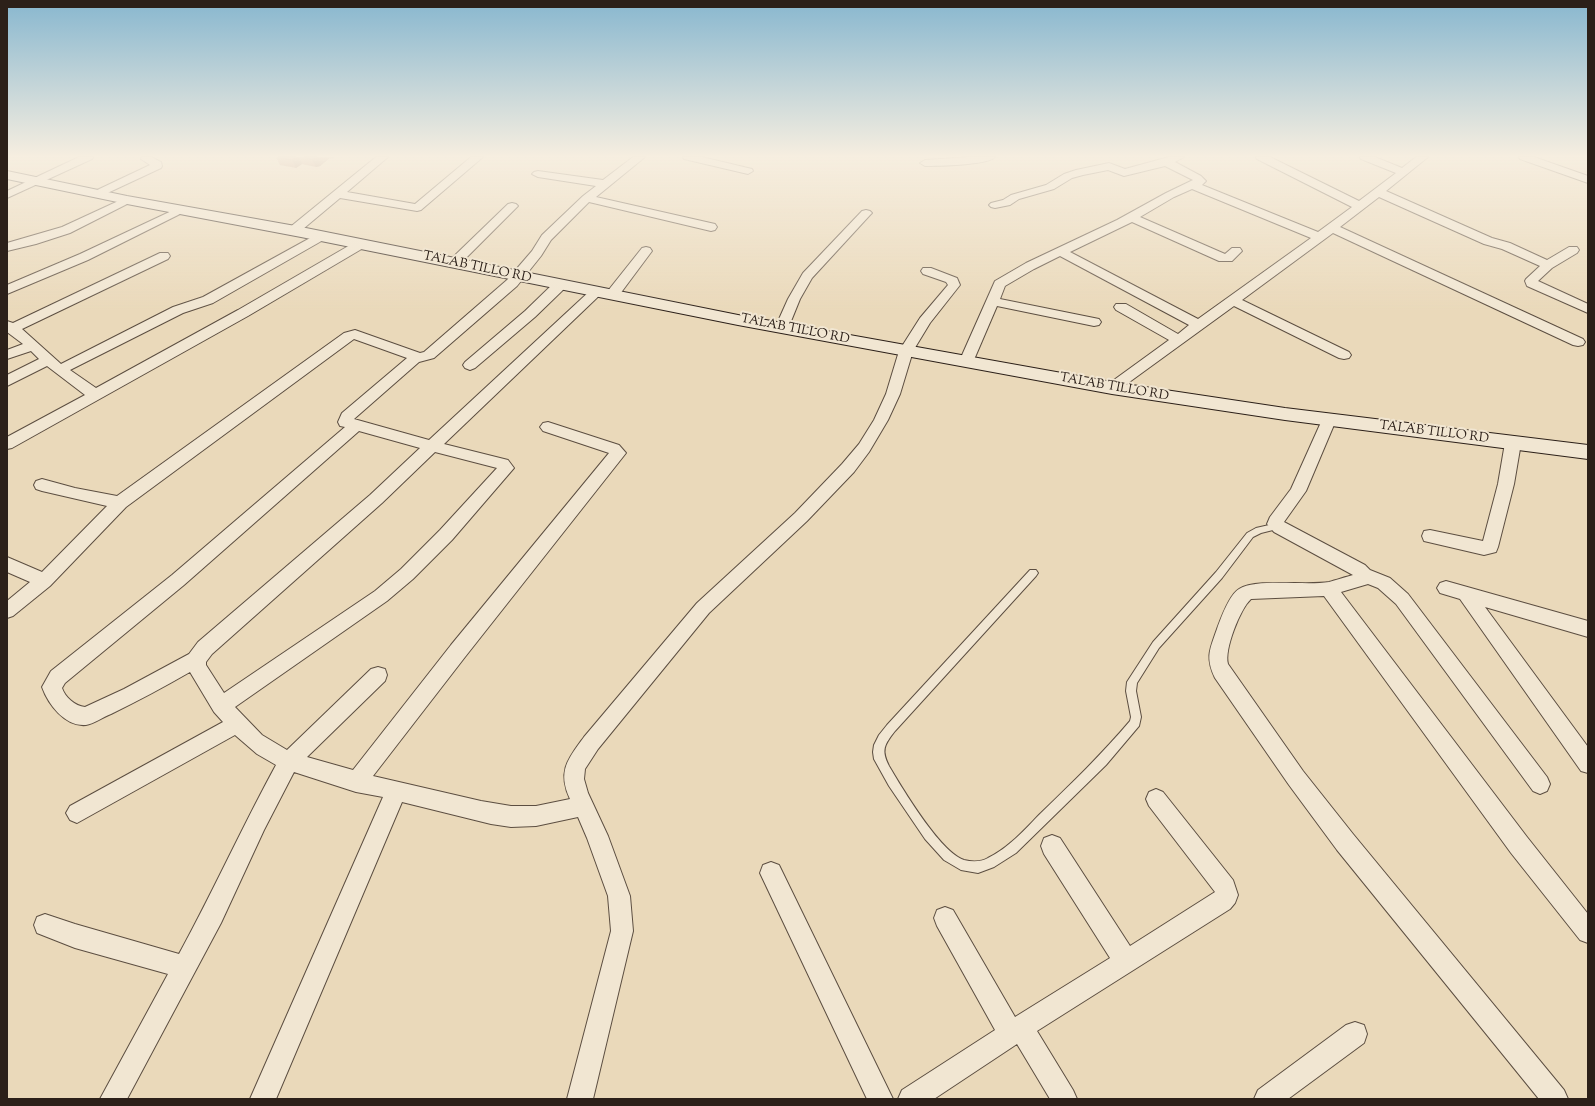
<!DOCTYPE html>
<html>
<head>
<meta charset="utf-8">
<style>
	body { margin:0 }
	#map { position:relative; width:1595px; height:1106px; overflow:hidden; background:#ead9ba; font-family:"Sorts Mill Goudy",serif }
	canvas { display:block }
	.frame { position:absolute; inset:0; border:8px solid #2c2019; pointer-events:none }
</style>
</head>
<body>
<div id="map">
<canvas width="1595" height="1106"></canvas>
<div class="frame"></div>
</div>
<script>
const c = document.querySelector('canvas').getContext('2d');
c.lineJoin = 'round';
function strokePath(path, color, width, dash) { c.strokeStyle = color; c.lineWidth = width; c.lineCap = dash ? 'butt' : 'round'; c.setLineDash(dash || []); c.stroke(path); }
function paint(path, color) { c.fillStyle = color; c.fill(path, 'evenodd'); }
function write(font, color, halo, rows, align = 'center') {
  c.font = font + ' "Sorts Mill Goudy",serif'; c.lineWidth = 4; c.setLineDash([]); c.textBaseline = 'middle'; c.strokeStyle = halo; c.fillStyle = color; for (const [text, x, y, turn = 0] of rows) {
    c.save(); c.translate(x, y); c.rotate((+turn || 0) * Math.PI / 180); c.textAlign = isNaN(turn) ? turn : align; if (halo) c.strokeText(text, 0, 0); c.fillText(text, 0, 0); c.restore();
  }
}
const lane = new Path2D(`
	M1278,523L1282,526L1281,528L1261,533L1253,537L1222,578L1159,648L1137,683L1136,691L1141,717L1139,726L1106,765L1016,853L994,867L978,873L961,870L944,860L925,839L889,786L874,759L873,752L874,745L879,735L887,725L1030,570H1036L1038,573L1036,576L895,731C884,745 881,750 889,766C902,788 940,852 964,860C972,862 981,862 988,858C1009,848 1025,829 1041,813C1072,783 1102,754 1130,721L1131,717L1126,691L1127,682L1153,642L1216,572L1247,533L1256,528Z`);
const street = new Path2D(`
	M79,157H93L92,159L7,198V191Z
	M142,157H151L161,162L162,166L161,168L101,196H93L91,194L93,192L150,165L141,159Z
	M376,157H388L347,192L415,204L471,157H483L421,210L417,211L340,198L297,234H289L287,231L289,228Z
	M633,157H645L596,197L715,224L717,227L715,230L711,231L589,202L551,240L541,256L517,286L434,358L419,362L354,419L429,440L592,289H602L603,292L444,444L508,460L514,468L452,540L413,579L387,601L235,707L262,735L287,750L371,669L378,667L385,669L387,675L385,681L307,757L353,770L451,645L609,453L543,431L540,427L543,423L548,422L619,445L626,453L465,657L373,776L481,801L511,806H536L570,799C557,771 568,759 584,737L697,603L795,513L842,464L859,444L874,420L886,394L899,351L920,318L948,285L946,282L923,274L921,271L923,268H931L957,278L960,285L930,323L913,351L900,394L888,420L869,452L854,472L807,521L709,613L598,749L585,769L584,779L588,793L608,836L630,896L633,931L593,1099H567L611,931L608,896L587,838L578,817L536,826L511,827L491,824L402,802L276,1099H250L383,797L356,792L294,772L264,830L221,923L127,1099H100L168,974L75,948L37,933L34,925L37,917L45,914L75,924L179,954C213,892 242,827 276,765L257,754L235,735L77,823L70,820L66,813L70,806L223,722L214,712L190,672C164,687 138,701 111,714C103,717 94,724 86,725C65,727 48,704 42,687L51,671L172,575L345,427L340,426L338,422L342,413L407,358L354,339L126,507L50,586L13,616L7,618V601L30,582L7,572V557L42,572L107,506L42,491L36,489L34,485L36,481L42,479L75,488L117,496L344,333L355,330L420,353L424,352L507,280L532,251L542,235L583,196L596,186L538,177L532,174L534,172L538,171L603,180ZM359,431L420,448L370,495L198,642L189,654L124,689L85,707C75,706 65,697 62,688L65,683L184,585ZM435,452L497,468L440,530L401,569L375,591L224,693L206,665V662L212,654L382,503Z
	M683,157H702L752,169L753,171L748,174L684,159Z
	M970,157H995C989,165 938,166 925,166L920,163L925,160Z
	M1169,157H1184L1175,162L1201,176L1206,181L1202,185L1318,232L1352,207L1257,159L1256,157H1270L1359,201L1396,173L1361,159L1360,157H1375L1402,168L1416,157H1428L1386,191L1492,238L1510,243L1547,260L1569,247H1577L1579,250L1577,253L1552,268L1538,281L1588,304V313L1527,286L1525,281L1526,279L1540,266L1502,249L1484,244L1379,197L1340,227L1583,339L1585,342L1583,345L1578,346L1573,345L1333,233L1242,300L1349,352L1351,355L1349,358L1344,359L1339,358L1234,306L1117,391L1112,393L1107,391L1105,388L1107,385L1169,340L1116,310L1114,307L1116,304H1126L1178,334L1189,325L1060,256L1034,269L1005,286L1000,299L1099,319L1101,322L1099,325L1094,326L997,306L973,362L971,365L966,366L961,365L959,362L995,281L1026,263L1117,220L1166,193L1193,180L1165,166L1124,176L1108,170L1083,175L1072,178L1054,189L1019,199L1010,205L995,208L991,207L989,205L991,203L1003,200L1011,195L1046,185L1064,174L1076,170L1109,163L1125,169ZM1192,189L1311,238L1198,319L1070,252L1132,222L1219,261H1232L1242,251L1240,248H1232L1225,254L1140,217L1174,197Z
	M1519,157H1534L1588,176V183L1520,159Z
	M127,197L131,198L133,200L131,202L70,233L36,244L7,251V243L62,227Z
	M512,203L516,204L518,206L458,266H450L448,263L450,260L508,204Z
	M180,207L184,208L186,210L184,212L88,260L7,294V285L80,254Z
	M866,210L870,211L872,213L870,215L812,278L800,299L787,331L782,332L777,331L775,328L788,299L803,273L862,211Z
	M321,232L325,233L327,236L325,239L213,303L183,313L70,370L96,388L238,310L357,241H365L367,244L365,247L248,316L12,448L7,449V437L85,395L47,366L7,386V375L39,359L31,351L7,359V350L23,344L7,332V321L13,323L160,253H168L170,256L168,259L22,329L61,364L173,307L203,297Z
	M646,247L650,248L652,251L617,298H607L606,295L607,292L642,248Z
	M560,281L565,282L566,285L565,288L535,317L475,368L470,370L465,368L463,365L465,362L525,311L555,282Z
	M1329,415L1334,416L1336,420L1306,491L1284,522L1365,565L1370,570L1390,578L1408,594L1547,777L1550,784L1547,791L1540,794L1533,791L1396,604L1378,588L1368,584L1341,592L1527,837L1588,914V943L1580,940L1511,853L1324,596L1251,599C1240,609 1224,650 1228,664L1303,771L1353,834L1564,1090L1568,1099H1539L1337,850L1289,785L1215,678C1205,657 1210,649 1217,629C1221,618 1229,595 1239,589C1256,578 1307,586 1329,582C1337,580 1345,577 1353,575L1274,532L1267,524L1270,517L1291,489L1322,420L1324,416Z
	M1513,438L1518,439L1521,443L1514,484L1498,547L1496,552L1484,555L1424,541L1422,536L1424,531L1430,530L1483,541L1498,484L1505,443L1508,439Z
	M1446,581L1588,621V637L1485,607L1588,747V773L1581,771L1460,599L1440,593L1437,588L1440,583Z
	M1156,789L1163,792L1233,880L1238,895L1235,903L1230,909L1037,1031L1073,1090L1077,1099H1050L1017,1044L934,1099H898L902,1090L995,1030L937,926L934,918L937,910L945,907L953,910L1015,1017L1110,958L1044,854L1041,846L1044,838L1052,835L1060,838L1130,946L1215,892L1149,806L1146,799L1149,792Z
	M771,862L779,865L893,1099H867L760,873L763,865Z
	M1355,1022L1364,1025L1367,1034L1364,1043L1288,1099H1254L1258,1090L1346,1025Z`);
const secondary = new Path2D(`
	M7,171L127,196L301,227L738,315L1112,382L1285,408L1588,445V459L1285,420L1112,394L738,325L301,237L127,204L7,179Z`);
const wall = new Path2D(`
	M276,157H335L333,159L330,158L320,166L316,167L302,164L296,168L280,165Z`);
const shadedWall = new Path2D(`
	M296,157H299L302,164L296,168L292,160Z
	M317,157H329L330,158L320,166L316,167L312,159Z`);
const building = new Path2D(`
	M278,157H296L292,160Z
	M304,157H317L312,159Z`);
const farStreetnames = [
	["TALAB TILLO RD",477,268,12],
	["TALAB TILLO RD",795,330,11],
	["TALAB TILLO RD",1114,388,10],
	["TALAB TILLO RD",1434,433,7]
];
strokePath(lane, '#5c4e41', 2);
strokePath(street, '#5c4e41', 2);
strokePath(secondary, '#2c2019', 2);
paint(lane, '#f1e6d2');
paint(street, '#f1e6d2');
paint(secondary, '#f1e6d2');
paint(wall, '#b27e6c');
paint(shadedWall, '#916658');
paint(building, '#cf927d');
strokePath(building, '#916658', 1);
const sky = c.createLinearGradient(0, 0, 0, 312);
sky.addColorStop(0, '#88b7cf');
sky.addColorStop(0.5, '#f6eee0');
sky.addColorStop(1, '#f6eee000');
c.fillStyle = sky;
c.fillRect(0, 0, 1595, 312);
write('13px', '#2c2019', '#f1e6d2', farStreetnames);
</script>
</body>
</html>
